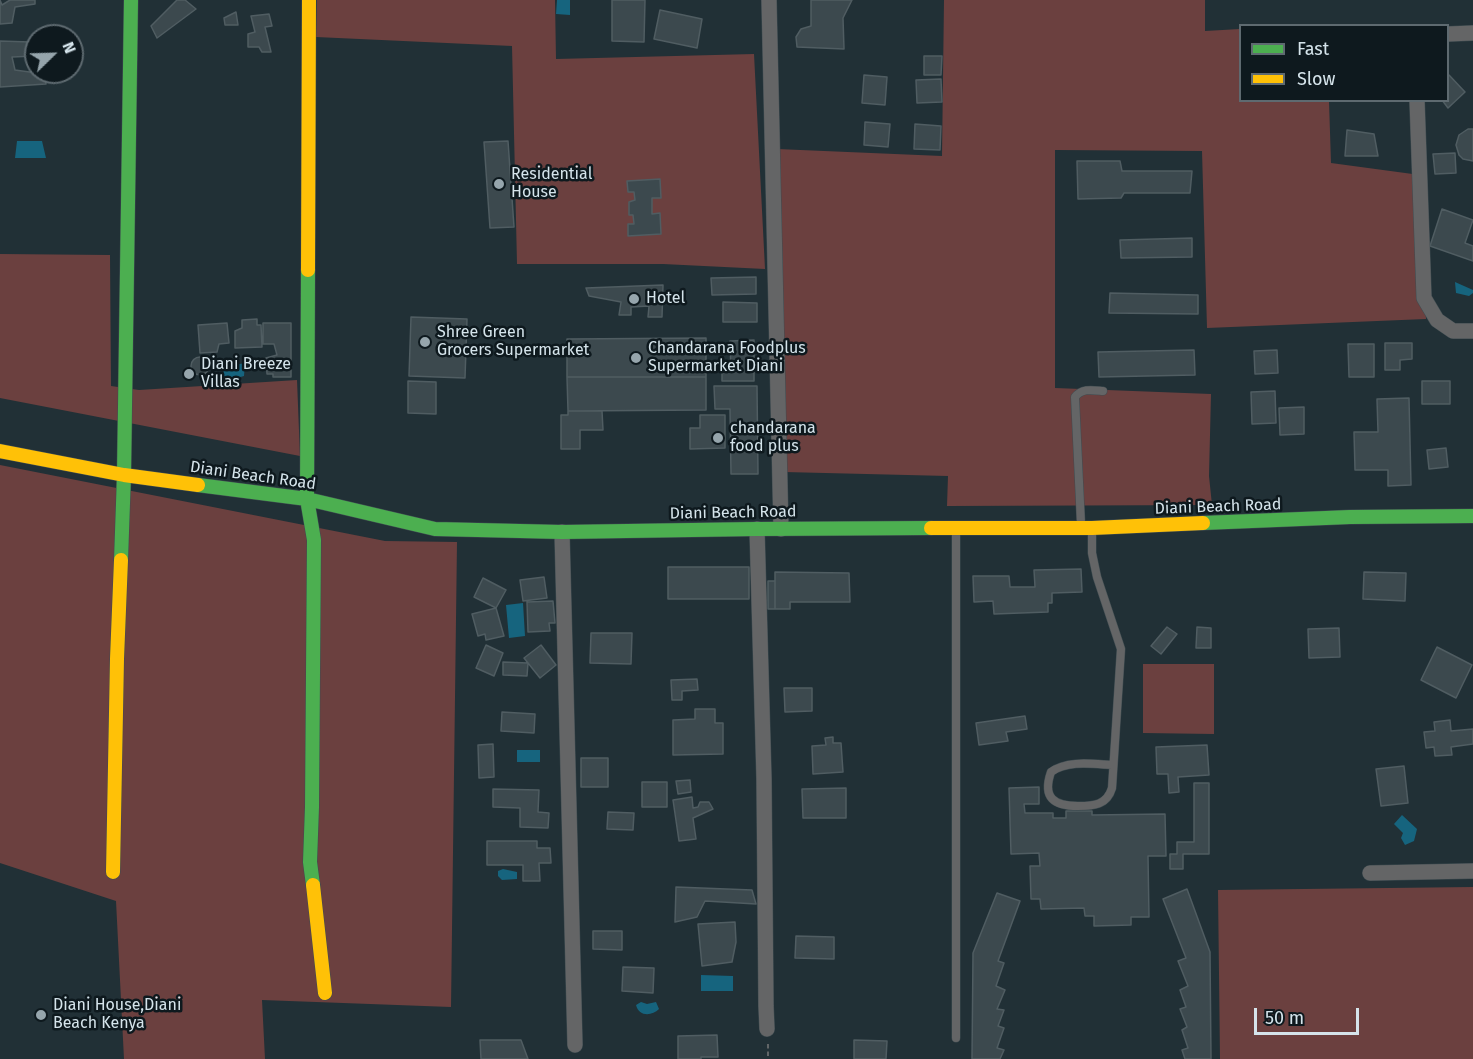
<!DOCTYPE html>
<html>
<head>
<meta charset="utf-8">
<style>
	body { margin:0 }
	#map { position:relative; width:1473px; height:1059px; overflow:hidden; background:#213036; font-family:"Fira Sans",sans-serif }
	canvas { display:block }
	.legend { position:absolute; left:1239px; top:24px; width:210px; height:78px; box-sizing:border-box; background:#0e191e; border:2px solid #5e6a70; margin:0; padding:8px 10px; list-style:none; font-size:18px; color:#d5e4eb }
	.legend li { display:flex; align-items:center; gap:12px; height:30px }
	.legend b { width:30px; border:2px solid #5e6a70 }
	.north { position:absolute; left:24px; top:24px; width:60px; height:60px; box-sizing:border-box; background:#0e191e; border:2px solid #5e6a70; border-radius:50%; rotate:67deg; font-size:16px; font-weight:700; line-height:24px; text-align:center; color:#d5e4eb }
	.north::after { content:''; display:block; margin:auto; width:21px; height:27px; background:#96a5ac; clip-path:polygon(50% 0,100% 100%,50% 72%,0 100%) }
	.scale { position:absolute; left:1254px; top:1008px; width:105px; height:27px; box-sizing:border-box; border:3px solid #d5e4eb; border-top:0; padding-left:8px; font-size:18px; line-height:21px; white-space:nowrap; color:#d5e4eb; -webkit-text-stroke:4px #0e191e; paint-order:stroke }
</style>
</head>
<body>
<div id="map">
<canvas width="1473" height="1059"></canvas>
<ul class="legend">
<li><b style="height:8px;background:#4caf50"></b>Fast</li>
<li><b style="height:8px;background:#ffc107"></b>Slow</li>
</ul>
<div class="north">N</div>
<div class="scale">50 m</div>
</div>
<script>
const c = document.querySelector('canvas').getContext('2d');
c.lineJoin = 'round';
function paint(path, color) { c.fillStyle = color; c.fill(path, 'evenodd'); }
function strokePath(path, color, width, dash) { c.strokeStyle = color; c.lineWidth = width; c.lineCap = dash ? 'butt' : 'round'; c.setLineDash(dash || []); c.stroke(path); }
function write(font, color, halo, rows, align = 'center') {
  c.font = font + ' "Fira Sans",sans-serif'; c.lineWidth = 5; c.setLineDash([]); c.textBaseline = 'middle'; c.strokeStyle = halo; c.fillStyle = color; for (const [text, x, y, turn = 0] of rows) {
    c.save(); c.translate(x, y); c.rotate((+turn || 0) * Math.PI / 180); c.textAlign = isNaN(turn) ? turn : align; if (halo) c.strokeText(text, 0, 0); c.fillText(text, 0, 0); c.restore();
  }
}
const green = new Path2D(`
	M317,0H555L556,59L754,54L765,269L663,264H517L512,46L316,37Z
	M944,0H1205V31L1240,29V100L1329,101L1331,163L1420,175L1426,319L1207,328L1202,151L1055,150V388L1211,394L1209,476L1212,505L947,506L948,476L784,472L777,149L942,156Z
	M0,254L110,255L111,386L139,390L297,380L300,456L0,398Z
	M0,465L385,541L457,542L451,1007L262,1000L265,1059H124L116,901L0,863Z
	M1143,664H1214V734L1143,733Z
	M1473,887V1059H1220L1218,890Z`);
const water = new Path2D(`
	M557,0H570V15L556,14Z
	M17,141H42L46,158H15Z
	M1455,282L1473,290V293L1469,296L1456,293Z
	M245,363L244,376L222,382L224,367Z
	M523,603L525,636L509,638L506,605Z
	M517,750H540V762H517Z
	M1402,815L1417,829L1414,841L1405,845L1401,838L1403,833L1394,824Z
	M503,869L517,872V879L502,880L498,876V871Z
	M701,975L733,976V991H701Z
	M641,1002L647,1004L656,1002L659,1009C652,1016 639,1017 636,1005Z`);
const building = new Path2D(`
	M0,0L2,5L10,0H35V4L15,7L12,23L0,24Z
	M177,0H185L196,9L157,38L151,26Z
	M612,0H645L644,42L612,41Z
	M811,0H852L843,18L844,49L797,47L796,37L801,29L811,26Z
	M660,10L702,19L697,48L654,39Z
	M236,12L238,25H225L224,18Z
	M269,14L272,26L265,27L271,52H262L259,47H248V34L255,32L251,16Z
	M0,41L30,42L35,56L12,57L15,70L44,74L46,84L0,87Z
	M924,56H942L941,75H924Z
	M864,75L887,77L885,105L862,103Z
	M1449,75L1465,92L1448,108L1442,100H1448V76Z
	M941,79L942,102L917,103L916,80Z
	M865,122L890,124L888,147L864,145Z
	M915,124L941,126L940,150L914,149Z
	M1468,129H1473V161L1463,159L1459,155L1456,145L1459,135Z
	M1347,130L1374,134L1378,156H1345Z
	M508,141L514,227L490,228L484,142Z
	M1455,153L1456,173L1435,174L1433,154Z
	M1077,161H1120L1122,171H1192L1190,193H1124L1121,198L1078,199Z
	M660,179L661,198H652V214L660,213L661,234L628,236V224H634L633,215H629V202L635,200L634,192H628L627,181Z
	M1442,209L1473,220L1465,243L1473,246V261L1430,246Z
	M1192,238V257L1121,258L1120,240Z
	M756,277V294L712,295L711,278Z
	M663,285L662,317H648L649,306L631,307V315H619L621,302L589,296L586,288Z
	M1110,293L1198,295V314L1109,313Z
	M723,302L757,303V322H723Z
	M411,317L467,319L465,378L409,376Z
	M257,319V325H261L262,347L235,348V331L242,328V320Z
	M227,323L229,343L219,344L217,352L200,353L198,325Z
	M263,323H291V377H273V374H267L266,358L277,355L274,344H263Z
	M706,338V377H567V339Z
	M754,340V381H722V373L731,372L730,341Z
	M1385,343H1412V359L1400,360V370H1385Z
	M1348,344H1374V377H1349Z
	M1194,350L1195,375L1099,377L1098,352Z
	M1277,350L1278,373L1255,374L1254,351Z
	M191 366a9 9 0 1 1 18 0a9 9 0 1 1-18 0Z
	M567,377H706V410L568,411Z
	M408,381L436,382V414L408,413Z
	M1422,381H1450V404H1422Z
	M714,386H757L758,474H731L730,409H715Z
	M1275,391L1276,423L1252,424L1251,392Z
	M1409,398L1411,485L1388,486V470H1355L1354,432H1378L1377,399Z
	M1304,407V434L1280,435L1279,408Z
	M568,411H602L603,430H580V449H561V415H568Z
	M700,415H725V448L690,449V428H700Z
	M1446,448L1448,467L1429,469L1427,450Z
	M668,567H749V599H668Z
	M1081,569L1082,592L1052,593V603H1048V612L994,614L993,601L974,602L973,576H1009L1010,587H1035L1034,570Z
	M775,572L849,573L850,602H790V609H775Z
	M1364,572L1406,573L1405,601L1363,599Z
	M544,577L547,598L523,601L520,580Z
	M483,578L506,590L496,608L474,597Z
	M768,581H775V609H768Z
	M553,601L555,623H549L550,631L528,632L527,602Z
	M496,608L504,636L486,640L485,634L478,636L472,614Z
	M1167,627L1177,634L1161,654L1151,646Z
	M1197,627L1211,628V648H1196Z
	M1339,628L1340,657L1309,658L1308,629Z
	M591,633H632L631,664L590,663Z
	M486,645L503,653L494,676L476,668Z
	M541,645L556,665L540,678L524,658Z
	M1437,647L1472,665L1456,698L1421,680Z
	M503,662L528,663L527,676L503,675Z
	M697,679L698,690L682,691V700H672L671,680Z
	M784,688H812V711L785,712Z
	M695,709H715V723H723V754L673,755V720L695,719Z
	M502,712L535,714L534,733L501,731Z
	M1025,716L1027,729L1006,732L1008,741L979,745L976,723Z
	M1450,720L1451,731L1473,729V744L1451,747L1452,755L1435,756L1434,747L1426,748L1424,732L1435,731L1434,722Z
	M833,737V743H841L843,772L813,774L812,746L826,745L825,738Z
	M493,744L494,777L479,778L478,745Z
	M1207,745L1209,775L1178,777L1179,792L1169,793L1168,774H1157L1156,747Z
	M581,758H608V787H581Z
	M1404,766L1408,803L1381,806L1376,769Z
	M690,780L691,792L678,794L676,781Z
	M642,782H667V807H642Z
	M1194,783H1209V854H1183V869H1170V854H1177V842H1194Z
	M1039,787V804H1024L1025,813H1053V818H1066V811H1092V815L1165,814L1166,856H1148L1149,917H1131V925L1094,926V916H1085L1084,908L1041,909L1040,899H1031L1030,866H1040L1039,853L1011,854L1009,788Z
	M846,788V818H803L802,789Z
	M493,789L539,790L538,812L549,813L548,828L520,827V808L493,807Z
	M692,797L693,808L698,807L700,802H709L713,809L693,818L696,839L679,841L673,800Z
	M608,812L634,813L633,830L607,829Z
	M487,841H537V848H550L551,863H539L540,881H523V865H487Z
	M676,887L752,890L756,904L705,901L697,917L675,922Z
	M1187,889L1210,952L1211,1059H1185L1182,1050L1188,1048L1182,1030L1187,1027L1180,1009L1186,1007L1180,990L1188,986L1178,961L1186,958L1163,899Z
	M997,893L1020,901L998,961L1004,963L996,986L1005,990L997,1009L1004,1010L998,1026L1004,1028L997,1048L1004,1050L1000,1059H972L973,953Z
	M735,922L736,942L732,962L702,966L698,924Z
	M593,931H622V950L593,949Z
	M796,936L834,937V959L795,958Z
	M623,967L654,968L653,993L622,991Z
	M717,1035L718,1057H701V1059H678V1036Z
	M480,1040H521L528,1059H481Z
	M854,1040L887,1041L886,1059H854Z`);
const path = new Path2D(`
	M768,1044V1059`);
const lane = new Path2D(`
	M1081,524L1075,397C1082,388 1092,390 1103,391
	M1092,530V553L1097,577L1121,649L1112,788C1107,805 1094,806 1078,806C1054,806 1042,798 1051,772C1067,760 1093,764 1112,765
	M956,533V1038`);
const street = new Path2D(`
	M769,0L781,529
	M1448,34L1473,33
	M1417,100L1424,298L1437,320L1453,331H1473
	M757,529L764,779L766,1006L767,1029
	M562,532L575,1045
	M1370,873L1473,871`);
const fast = new Path2D(`
	M308,270L307,499L314,540L312,807L310,862L313,885
	M198,485L307,499L435,529L562,532L757,529L931,528
	M1203,523L1350,517L1473,516
	M121,560L124,475L131,0`);
const slow = new Path2D(`
	M308,270L309,0
	M0,451L124,475L198,485
	M931,528H1092L1203,523
	M113,872L117,659L121,560
	M313,885L325,993`);
const markers = [
	[499,184,6,"#96a5ac"],
	[634,299,6,"#96a5ac"],
	[425,342,6,"#96a5ac"],
	[636,358,6,"#96a5ac"],
	[189,374,6,"#96a5ac"],
	[718,438,6,"#96a5ac"],
	[41,1015,6,"#96a5ac"]
];
const poiNames = [
	["Residential",511,175],
	["House",511,193],
	["Hotel",646,299],
	["Shree Green",437,333],
	["Grocers Supermarket",437,351],
	["Chandarana Foodplus",648,349],
	["Supermarket Diani",648,367],
	["Diani Breeze",201,365],
	["Villas",201,383],
	["chandarana",730,429],
	["food plus",730,447],
	["Diani House,Diani",53,1006],
	["Beach Kenya",53,1024]
];
const streetNames = [
	["Diani Beach Road",253,476,8],
	["Diani Beach Road",1218,507,-2],
	["Diani Beach Road",733,513,-1]
];
paint(green, '#6b403f');
paint(water, '#16647e');
paint(building, '#3c494e');
strokePath(building, '#505d62', 1.5);
strokePath(lane, '#3f4c51', 9);
strokePath(street, '#3f4c51', 16);
strokePath(fast, '#3f4c51', 15);
strokePath(slow, '#3f4c51', 15);
strokePath(path, '#616567', 2, [4.5, 3]);
strokePath(lane, '#646566', 8);
strokePath(street, '#646566', 15);
strokePath(fast, '#4caf50', 14);
strokePath(slow, '#ffc107', 14);
for (const [x, y, r, color] of markers) { const dot = new Path2D(); dot.arc(x, y, r, 0, 2 * Math.PI); c.fillStyle = color; c.fill(dot); strokePath(dot, '#0e191e', 2); }
write('16px', '#d5e4eb', '#0e191e', poiNames, 'left');
write('16px', '#d5e4eb', '#0e191e', streetNames);
</script>
</body>
</html>
